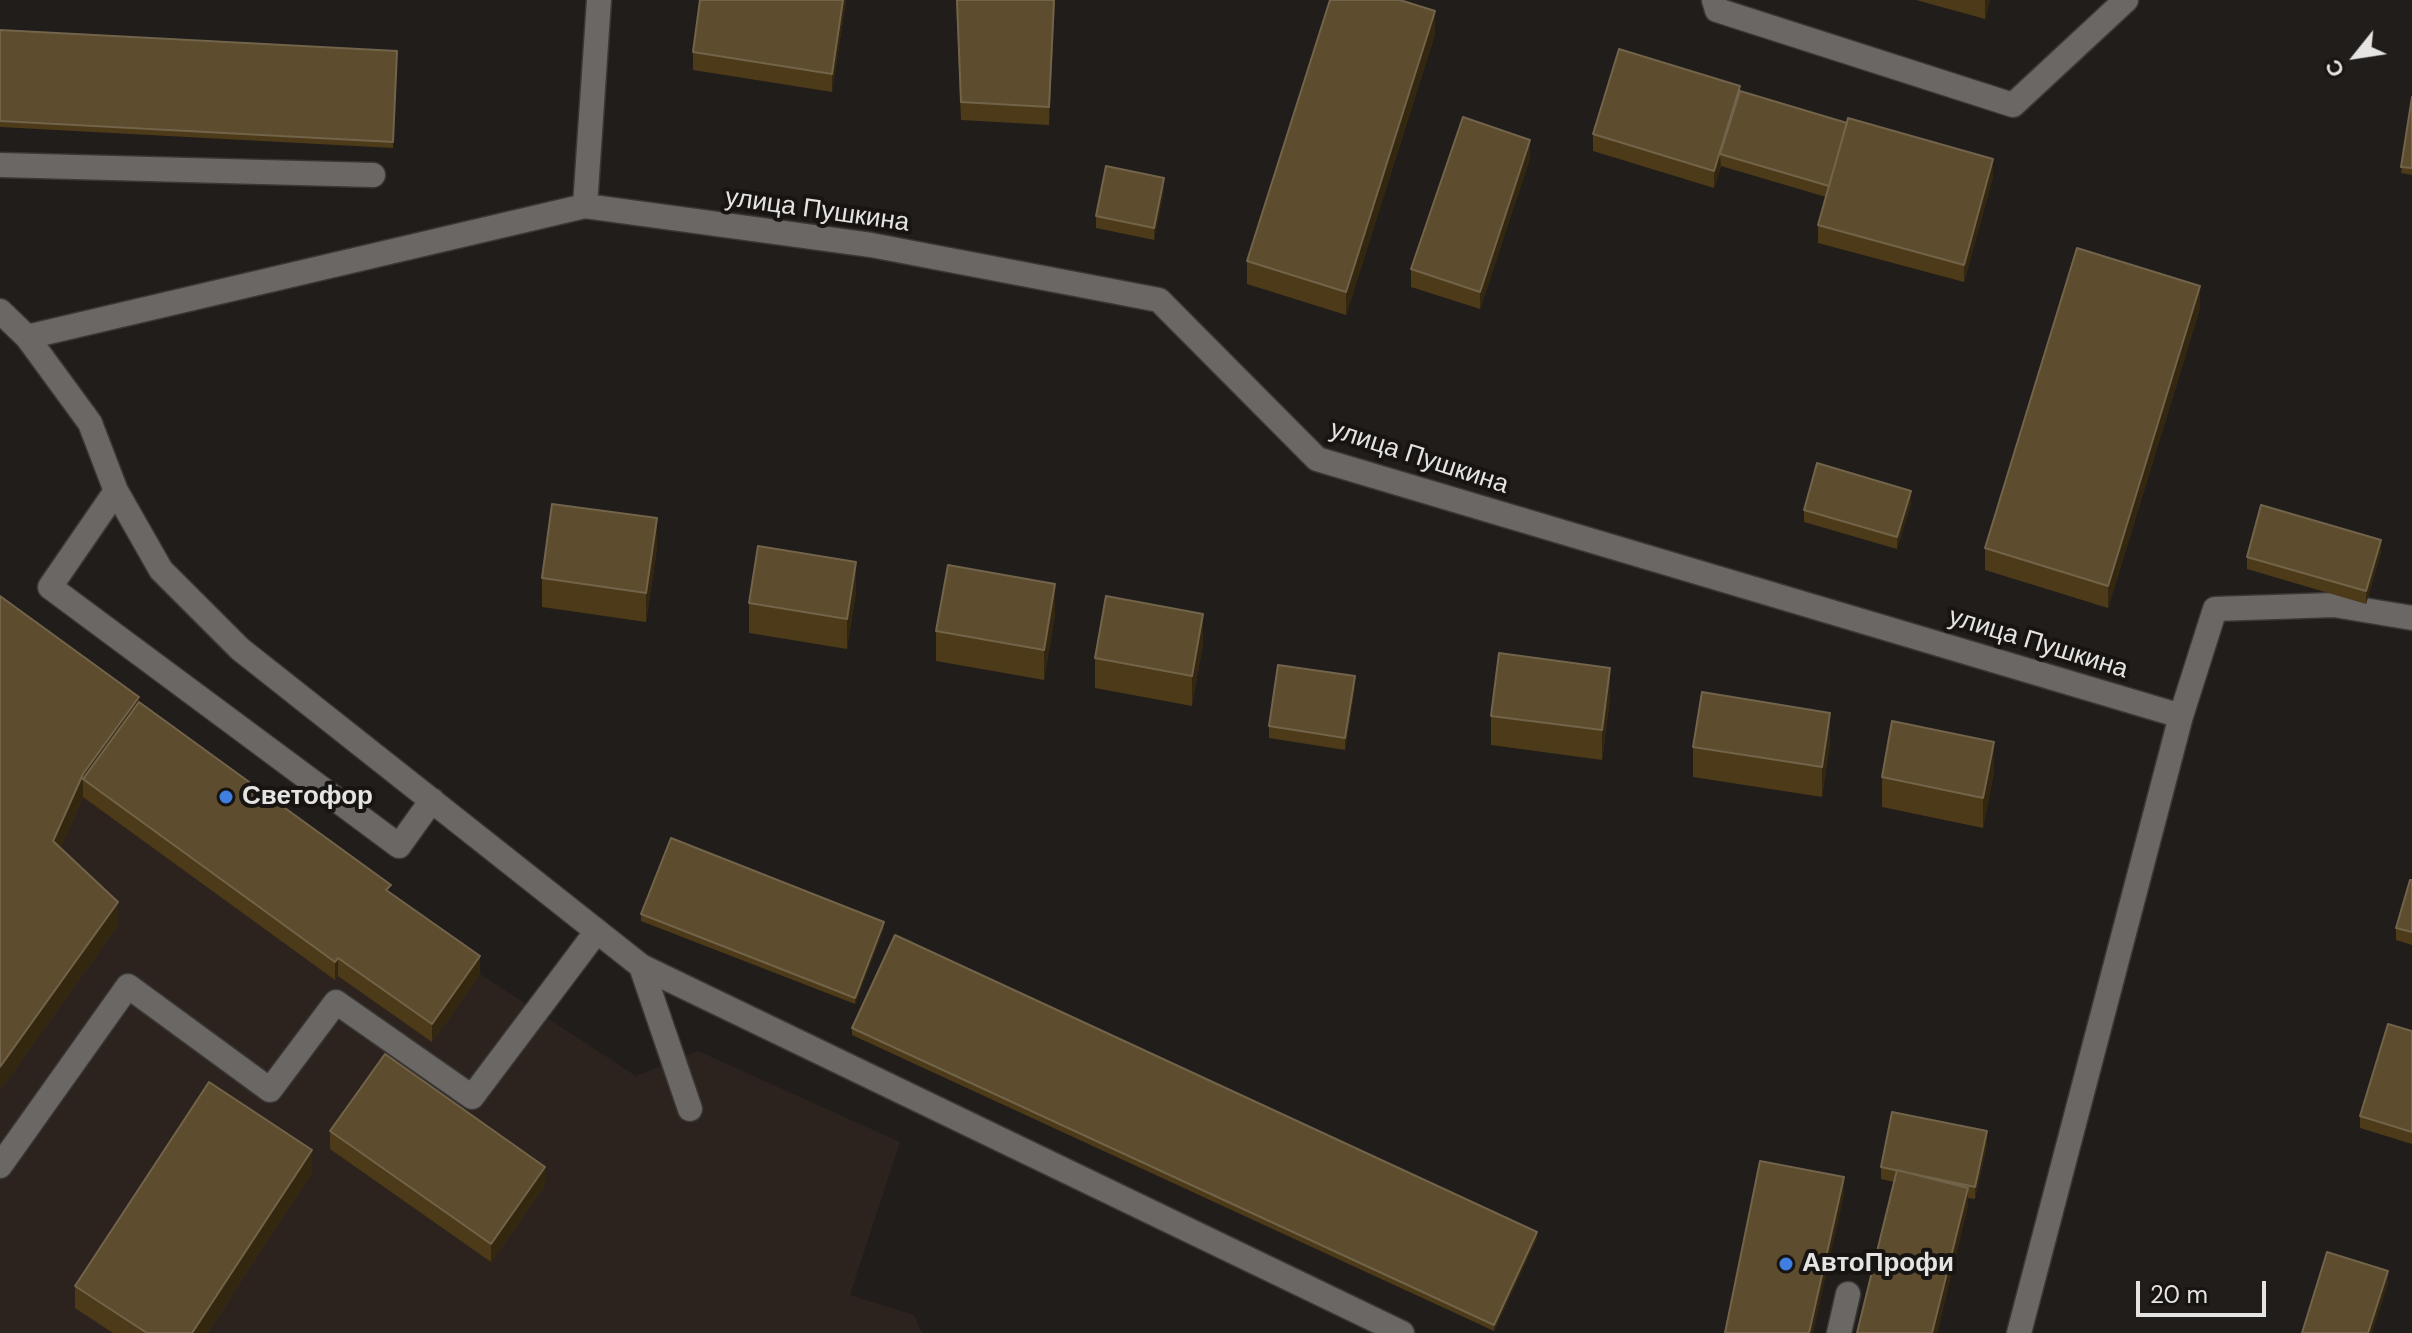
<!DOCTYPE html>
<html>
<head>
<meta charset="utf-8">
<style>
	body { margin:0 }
	#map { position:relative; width:2412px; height:1333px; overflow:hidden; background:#201d1b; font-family:"DM Sans",sans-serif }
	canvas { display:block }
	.north { position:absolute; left:2316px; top:16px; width:80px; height:80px; -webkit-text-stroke:6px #171412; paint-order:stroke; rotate:240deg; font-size:22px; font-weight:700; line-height:32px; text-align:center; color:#e6e4e2 }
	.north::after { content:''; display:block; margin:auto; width:28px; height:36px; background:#e6e4e2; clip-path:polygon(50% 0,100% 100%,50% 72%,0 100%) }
	.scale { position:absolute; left:2136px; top:1281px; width:130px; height:36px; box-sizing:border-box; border:4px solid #e6e4e2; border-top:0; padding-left:10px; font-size:24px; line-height:28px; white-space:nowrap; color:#e6e4e2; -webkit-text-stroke:6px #171412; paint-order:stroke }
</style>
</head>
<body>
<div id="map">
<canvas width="2412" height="1333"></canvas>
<div class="north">С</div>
<div class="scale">20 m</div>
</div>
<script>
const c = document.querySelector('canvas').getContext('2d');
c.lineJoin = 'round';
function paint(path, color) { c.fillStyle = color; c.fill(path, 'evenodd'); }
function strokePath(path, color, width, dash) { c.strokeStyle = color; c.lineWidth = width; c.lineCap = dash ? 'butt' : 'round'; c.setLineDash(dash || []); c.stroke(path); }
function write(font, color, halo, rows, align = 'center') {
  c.font = font + ' "DM Sans",sans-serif'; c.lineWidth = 8; c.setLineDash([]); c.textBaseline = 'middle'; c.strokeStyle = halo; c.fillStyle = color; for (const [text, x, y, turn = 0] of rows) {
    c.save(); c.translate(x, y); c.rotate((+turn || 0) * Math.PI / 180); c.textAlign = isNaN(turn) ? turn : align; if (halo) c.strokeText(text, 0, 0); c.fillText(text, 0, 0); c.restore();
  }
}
const built = new Path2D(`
	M0,619L387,908L480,974L636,1076L698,1051L900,1142L850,1295L914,1315L922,1333H0Z`);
const minor = new Path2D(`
	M1714,0L1717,10L2013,105L2126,0
	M0,165L373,175
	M585,206L599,0
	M0,311L27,337L90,423L116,491L161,570L240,649L641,966L1402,1333
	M27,337L585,206L871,245L1159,300L1317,459L2181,716
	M116,491L50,587L399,846L432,800
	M641,966L690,1109
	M0,1166L128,986L270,1090L336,1002L472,1097L597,931
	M1839,1333L1848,1294
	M2019,1333L2181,716L2215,609L2334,605L2412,618`);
const wall = new Path2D(`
	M846,0L832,92L693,70V52Z
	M956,0H1055L1049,125L961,120Z
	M1916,0H1990L1985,19Z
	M0,30L397,51L393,148L0,127Z
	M1435,34L1346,315L1247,284V261Z
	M1740,91L1993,177L1964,282L1818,243V225L1826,197L1721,166L1714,188L1593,151V134Z
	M2412,97V175L2401,173Z
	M1530,158L1480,309L1411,287V269Z
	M1164,190L1154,240L1096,228V216Z
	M2200,308L2108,608L1985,570V548Z
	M1911,503L1897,549L1804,522V510Z
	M657,548L646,622L542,607V578Z
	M2381,552L2366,604L2247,569V557Z
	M856,592L847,649L749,633V603Z
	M0,596L391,893L480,974L432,1042L338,976L335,980L83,797L60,848L118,925L0,1090Z
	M1055,614L1044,680L936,661V631Z
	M1203,643L1192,706L1095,688V658Z
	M1355,688L1345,750L1269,738V726Z
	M1610,698L1602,760L1491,745V716Z
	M1830,743L1822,797L1693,777V747Z
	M1994,771L1983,828L1882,807V777Z
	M2412,880V945L2396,940V928Z
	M641,914L884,928L855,1004L641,921Z
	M852,1028L1537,1238L1494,1331L852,1035Z
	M2412,1031V1144L2360,1128V1116Z
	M330,1131L545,1185L491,1262L330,1149Z
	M1987,1144L1975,1199L1968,1198V1205L1937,1333H1857L1894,1182L1881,1179V1167Z
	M312,1172L207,1333H113L75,1308V1286Z`);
const shadedWall = new Path2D(`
	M843,0H846L832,92V74Z
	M1054,0H1055L1049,125V107Z
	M1985,0H1990L1985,19Z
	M1435,11V34L1346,315V292Z
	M1740,86V104L1720,154L1721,166L1714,188V171Z
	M1530,140V158L1480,309V292Z
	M1993,159V177L1964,282V265Z
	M1164,178V190L1154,240V228Z
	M2200,286V308L2108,608V586Z
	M1911,491V503L1897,549V537Z
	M657,518V548L646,622V593Z
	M2381,540V552L2366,604V591Z
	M856,562V592L847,649V619Z
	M1055,584V614L1044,680V650Z
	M1203,614V643L1192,706V676Z
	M1610,668V698L1602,760V730Z
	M1355,676V688L1345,750V738Z
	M139,697V720L83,779V797L53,864V841L83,774Z
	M1830,713V743L1822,797V767Z
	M1994,742V771L1983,828V798Z
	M118,902V925L0,1090V1067Z
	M884,922V928L855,1004V998Z
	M480,956V974L432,1042V1024Z
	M338,958V976L335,980V962Z
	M1987,1131V1144L1975,1199V1187Z
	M312,1150V1172L207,1333H192Z
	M545,1167V1185L491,1262V1244Z
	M1844,1177V1195L1813,1333H1809Z
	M1968,1188V1205L1937,1333H1932Z
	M1537,1232V1238L1494,1331V1325Z
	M2388,1271V1284L2372,1333H2368Z`);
const building = new Path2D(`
	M700,0H843L832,74L693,52Z
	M957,0H1054L1049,107L961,102Z
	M1330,0H1400L1435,11L1346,292L1247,261Z
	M0,30L397,51L393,142L0,121Z
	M1619,49L1740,86L1714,171L1593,134Z
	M1740,91L1847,123L1829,186L1720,154Z
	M2412,97V168L2401,167Z
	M1463,117L1530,140L1480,292L1411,269Z
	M1848,118L1993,159L1964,265L1818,225Z
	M1106,166L1164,178L1154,228L1096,216Z
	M2077,248L2200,286L2108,586L1985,548Z
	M1817,463L1911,491L1897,537L1804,510Z
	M552,504L657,518L646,593L542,578Z
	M2261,505L2381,540L2366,591L2247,557Z
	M758,546L856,562L847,619L749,603Z
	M948,565L1055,584L1044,650L936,631Z
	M0,596L139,697L83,774L53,841L118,902L0,1067Z
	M1106,596L1203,614L1192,676L1095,658Z
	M1499,653L1610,668L1602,730L1491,716Z
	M1278,665L1355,676L1345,738L1269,726Z
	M1702,692L1830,713L1822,767L1693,747Z
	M139,702L391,885L386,890L480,956L432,1024L338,958L335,962L83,779Z
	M1892,721L1994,742L1983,798L1882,777Z
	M671,838L884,922L855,998L641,914Z
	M2410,880H2412V932L2396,928Z
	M895,935L1537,1232L1494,1325L852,1028Z
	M2388,1024L2412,1031V1132L2360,1116Z
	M385,1054L545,1167L491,1244L330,1131Z
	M209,1082L312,1150L192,1333H147L75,1286Z
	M1892,1112L1987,1131L1975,1187L1881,1167Z
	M1760,1161L1844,1177L1809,1333H1725Z
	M1897,1170L1968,1188L1932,1333H1857Z
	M2327,1252L2388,1271L2368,1333H2302Z`);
const markers = [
	[226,797,8,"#3f7fe0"],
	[1786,1264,8,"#3f7fe0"]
];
const streetNames = [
	["улица Пушкина",817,211,8],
	["улица Пушкина",1419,458,18],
	["улица Пушкина",2038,644,17]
];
const poiNames = [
	["Светофор",242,797],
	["АвтоПрофи",1802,1264]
];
paint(built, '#2c231e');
strokePath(minor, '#3a3836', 27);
strokePath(minor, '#6a6764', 24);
paint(wall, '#4d3a18');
paint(shadedWall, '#342710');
paint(building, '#5d4c2e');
strokePath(building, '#72644a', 2);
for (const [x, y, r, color] of markers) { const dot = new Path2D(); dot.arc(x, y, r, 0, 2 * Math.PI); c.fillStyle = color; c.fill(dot); strokePath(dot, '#171412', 3); }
write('26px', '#e6e4e2', '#171412', streetNames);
write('bold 26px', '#e6e4e2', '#171412', poiNames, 'left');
</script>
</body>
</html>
